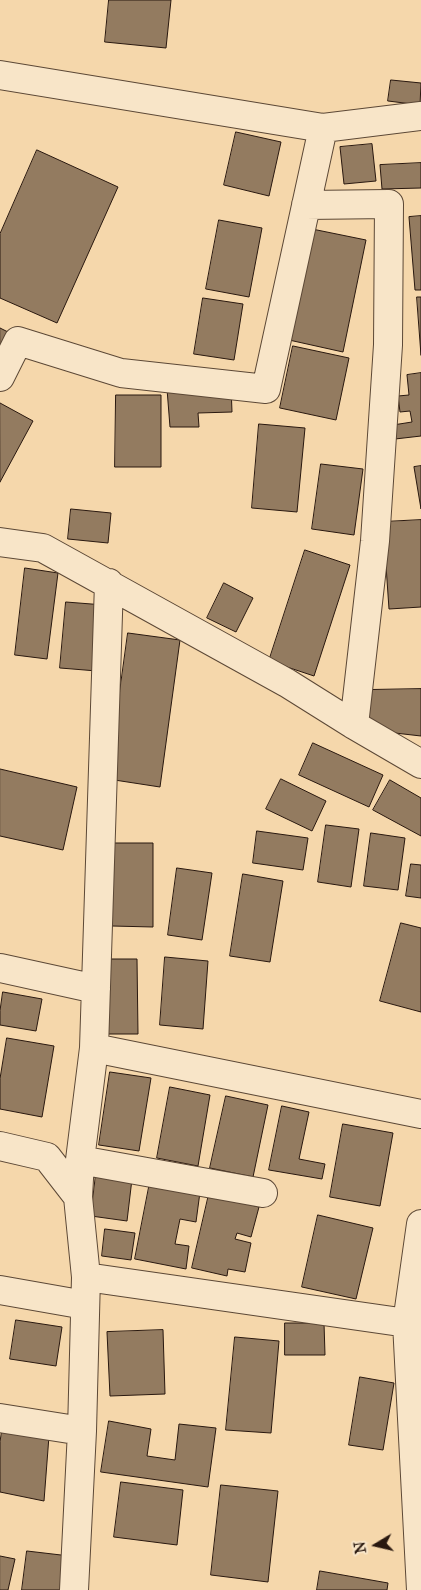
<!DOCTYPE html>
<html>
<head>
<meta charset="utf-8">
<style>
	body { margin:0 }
	#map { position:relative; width:421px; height:1590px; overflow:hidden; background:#f5d7ab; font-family:"IM FELL Great Primer",serif }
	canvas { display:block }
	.north { position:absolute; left:351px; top:1520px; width:50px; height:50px; -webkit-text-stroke:4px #f8e5c8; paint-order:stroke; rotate:261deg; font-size:14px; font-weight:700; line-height:20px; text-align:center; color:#29180f }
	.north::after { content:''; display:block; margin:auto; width:18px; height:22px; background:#29180f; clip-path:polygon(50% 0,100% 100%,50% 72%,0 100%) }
</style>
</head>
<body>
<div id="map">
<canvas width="421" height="1590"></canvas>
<div class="north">N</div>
</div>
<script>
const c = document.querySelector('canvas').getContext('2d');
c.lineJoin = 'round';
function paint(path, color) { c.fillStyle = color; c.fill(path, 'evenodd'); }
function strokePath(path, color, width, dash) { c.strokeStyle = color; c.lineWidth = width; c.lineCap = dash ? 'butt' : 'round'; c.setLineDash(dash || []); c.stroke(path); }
const building = new Path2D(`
	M109,0H171L166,48L105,42Z
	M391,80L421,83L420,105L388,101Z
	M236,132L281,142L269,196L224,185Z
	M372,144L376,181L344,184L340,147Z
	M37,150L118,187L57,323L0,298V234Z
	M421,163V188L382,189L380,165Z
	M421,216V290H415L409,217Z
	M219,220L262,228L249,297L206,289Z
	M312,229L366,240L343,352L289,340Z
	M417,297H421V355Z
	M203,298L243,304L234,360L194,354Z
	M0,328L10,333L0,350Z
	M293,346L349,358L336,420L280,408Z
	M421,373V436L395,439L393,425L412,422L410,411L400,412L398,396L409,395L407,375Z
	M231,386L232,412L198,413L199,427H170L167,389Z
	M116,395H161V467H115Z
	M0,403L33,421L0,482Z
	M259,424L305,428L297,512L252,508Z
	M321,464L363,469L354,535L312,529Z
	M421,466V509L414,467Z
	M71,509L111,513L108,543L68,539Z
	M421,520V607L389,609L383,522Z
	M305,550L350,565L314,676L269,661Z
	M25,568L58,573L47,659L15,655Z
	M224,583L253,598L236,632L207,618Z
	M66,602L104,605L97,671L60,668Z
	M128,633L180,640L160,787L108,779Z
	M421,689V736L360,729L366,690Z
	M313,743L383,775L369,807L299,775Z
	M0,769L77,787L63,850L0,836Z
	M281,779L326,801L312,831L266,809Z
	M390,780L421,798V836L373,810Z
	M326,825L359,829L351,887L318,882Z
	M257,831L308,838L303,870L253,863Z
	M371,833L405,838L398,890L364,886Z
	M113,843H153V927L112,926Z
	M411,864L421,865V898L406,896Z
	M177,868L212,873L202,940L168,935Z
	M243,874L283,881L270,962L230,956Z
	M401,923L421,928V1012L380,1001Z
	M165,957L208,961L203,1029L160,1025Z
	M108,959H137L138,1034H108Z
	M3,992L42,999L36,1031L0,1025V1011Z
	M7,1038L54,1046L42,1117L0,1109V1079Z
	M110,1072L151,1078L139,1151L99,1145Z
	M170,1087L210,1095L198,1166L157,1158Z
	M226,1096L268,1105L253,1177L210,1168Z
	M282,1106L309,1112L299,1159L325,1164L322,1179L269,1170Z
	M343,1124L393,1133L380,1206L330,1197Z
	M96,1174L132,1179L127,1221L91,1216Z
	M150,1182L200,1192L196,1222L180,1219L175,1244L189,1246L186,1269L135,1259Z
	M209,1194L259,1207L251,1237L237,1233L235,1239L251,1243L245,1272L228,1269L227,1276L192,1268Z
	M318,1215L373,1228L356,1299L302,1287Z
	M105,1229L135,1233L131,1260L102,1256Z
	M16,1320L62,1327L56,1366L10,1359Z
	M285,1323H324L325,1355H285Z
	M163,1330L165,1394L110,1396L107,1332Z
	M235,1337L279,1341L271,1433L226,1430Z
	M360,1377L394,1383L383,1450L349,1445Z
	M109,1421L151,1429L147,1456L175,1460L179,1424L216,1428L208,1487L101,1472Z
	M2,1431L49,1436L44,1501L0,1492V1442Z
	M121,1482L183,1490L177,1545L114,1537Z
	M221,1485L278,1491L268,1582L211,1575Z
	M27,1551L78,1557L74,1590H22Z
	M0,1556L15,1559L8,1590H0Z
	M320,1571L388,1583L387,1590H317Z`);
const minor = new Path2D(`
	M0,75L323,128L421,116
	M306,205L389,204L388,345L375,541L354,725
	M0,377L18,341L121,373L266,389L323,128
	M0,542L43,548L287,683L354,725L421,764
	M0,968L96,989
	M94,1048L421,1114
	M0,1146L47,1157L78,1197
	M80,1160L263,1193
	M86,1277L407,1323
	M0,1290L85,1305
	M0,1418L82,1431
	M74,1590L82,1431L86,1277L78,1197L80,1160L94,1048L109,583
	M421,1590L407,1323L421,1224`);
paint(building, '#937b60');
strokePath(building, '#29180f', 1);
strokePath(minor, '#5c4836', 30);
strokePath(minor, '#f8e5c8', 28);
</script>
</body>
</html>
